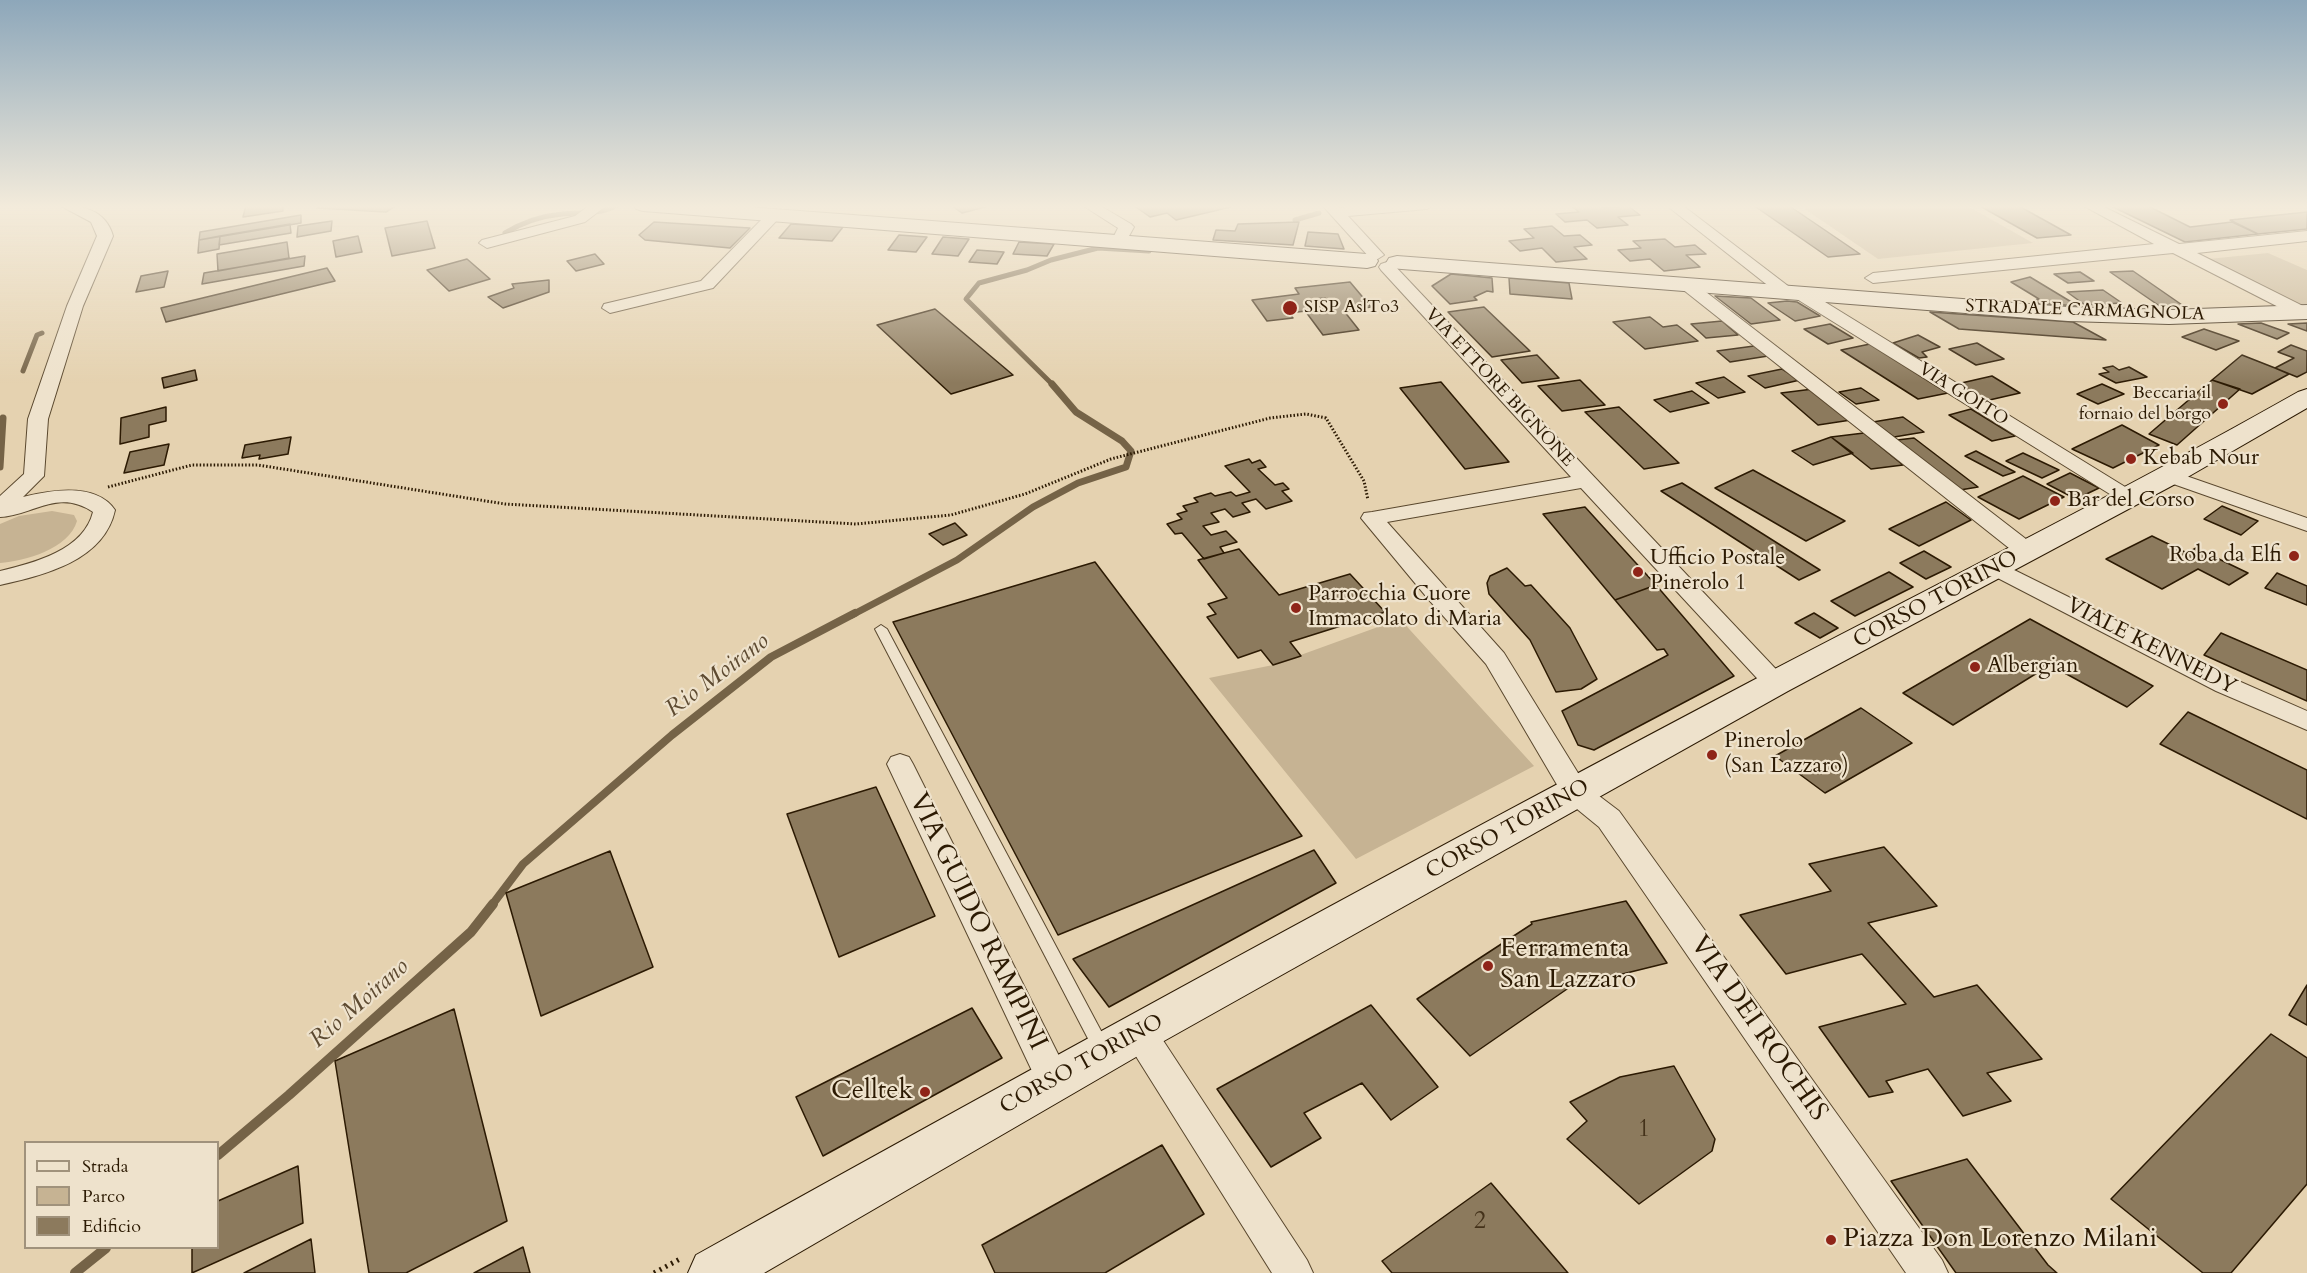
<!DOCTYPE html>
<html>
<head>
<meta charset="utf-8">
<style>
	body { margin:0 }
	#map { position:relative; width:2307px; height:1273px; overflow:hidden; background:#e5d2b0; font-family:Cardo,serif }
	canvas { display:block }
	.legend { position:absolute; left:24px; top:1141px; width:195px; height:108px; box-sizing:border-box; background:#eee2cc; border:2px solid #a0927c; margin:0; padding:8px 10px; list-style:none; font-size:18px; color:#2c1a03 }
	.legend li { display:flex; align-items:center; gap:12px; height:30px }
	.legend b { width:30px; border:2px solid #a0927c }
</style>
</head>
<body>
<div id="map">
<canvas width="2307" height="1273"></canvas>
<ul class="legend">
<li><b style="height:8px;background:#eee2cc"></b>Strada</li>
<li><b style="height:16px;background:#c6b393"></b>Parco</li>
<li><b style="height:16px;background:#8c7a5d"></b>Edificio</li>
</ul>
</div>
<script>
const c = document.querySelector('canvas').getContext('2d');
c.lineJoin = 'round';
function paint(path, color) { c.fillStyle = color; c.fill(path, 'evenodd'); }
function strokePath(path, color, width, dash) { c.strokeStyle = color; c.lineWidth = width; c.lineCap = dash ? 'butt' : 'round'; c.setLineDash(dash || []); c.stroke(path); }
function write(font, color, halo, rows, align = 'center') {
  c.font = font + ' Cardo,serif'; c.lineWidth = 4.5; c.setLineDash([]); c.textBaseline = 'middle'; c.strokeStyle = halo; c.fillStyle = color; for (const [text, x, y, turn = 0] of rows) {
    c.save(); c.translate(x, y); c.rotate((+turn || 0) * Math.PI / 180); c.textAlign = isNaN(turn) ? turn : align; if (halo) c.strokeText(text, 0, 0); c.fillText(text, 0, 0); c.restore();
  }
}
const green = new Path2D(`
	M1799,205H1966L2033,243L1878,259Z
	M2268,253L2307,270V305H2300L2208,259Z
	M52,511L74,515L77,521C69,549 25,561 0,563V524L19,516Z
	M1400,619L1534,766L1356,859L1209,678L1273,665Z`);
const streamFar3 = new Path2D(`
	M1295,220L1319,213
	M505,233C523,222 541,216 562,214C581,212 600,215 617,205
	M23,371L37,335L42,333
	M1054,386L966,299L979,283L1027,270L1051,260L1098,248L1149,251`);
const streamFar2 = new Path2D(`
	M0,467L3,418
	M852,615L957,560L1033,507L1078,483L1126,467L1131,451L1122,441L1076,412L1052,384`);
const streamFar1 = new Path2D(`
	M492,905L523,864L672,735L771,657L855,613`);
const stream = new Path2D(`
	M218,1155L289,1095L471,932L493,904
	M75,1273L106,1248`);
const building = new Path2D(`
	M246,205H283V211L243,217Z
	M321,205H397L386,212L317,208Z
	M950,205H993L962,213Z
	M1133,205H1228L1231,207L1176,220L1167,213L1150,217Z
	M1570,205H1600L1604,208L1628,206L1640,215L1618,217L1628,225L1597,228L1587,220L1565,222L1556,214L1579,212Z
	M1753,205H1788L1860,254L1828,257Z
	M1978,205H2017L2071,235L2037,238Z
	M2109,205H2146L2190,227L2232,222L2258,234L2185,242Z
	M2307,212V229L2258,234L2230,220Z
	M301,215V223L199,240L200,232Z
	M332,221L331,231L297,237L298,226Z
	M427,221L435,248L392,256L385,228Z
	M654,222L750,228L730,248L645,240L639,235Z
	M1299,222L1293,245L1213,240L1216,230L1235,231L1238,224Z
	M290,224L291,233L219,245L220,236Z
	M791,224L843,227L832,241L779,238Z
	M1552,226L1564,236L1580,235L1592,245L1574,247L1587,259L1556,262L1542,248L1520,251L1509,241L1534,238L1524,229Z
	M1308,232L1338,234L1344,249L1305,246Z
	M899,235L927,237L916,252L888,250Z
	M220,236L219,249L198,253L199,240Z
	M358,236L362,252L336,257L333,241Z
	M943,237L969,239L958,256L932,254Z
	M1665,239L1675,247L1695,245L1706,254L1686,255L1700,267L1664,271L1650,259L1630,261L1618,250L1641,248L1633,241Z
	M287,242L289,258L218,271L217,254Z
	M1019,242L1054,244L1047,256L1013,254Z
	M977,250L1004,252L997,264L969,262Z
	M595,254L604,264L576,271L567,261Z
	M305,256L304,266L202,284L204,273Z
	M467,259L490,279L449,291L427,270Z
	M327,268L335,281L166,322L161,308Z
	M168,271L164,287L136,292L141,276Z
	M2133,271L2185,307H2161L2110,272Z
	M2080,272L2094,281L2068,283L2054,274Z
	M1451,274L1492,278L1493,292L1487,291L1474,297L1477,300L1450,304L1432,286Z
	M2030,277L2078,306L2035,303L2034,300L2039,299L2011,282Z
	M1509,278L1569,283L1572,299L1510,294Z
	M549,280V292L503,308L488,297L514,288L512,284Z
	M1350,282L1371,307L1344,311L1359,330L1323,335L1306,312L1334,309L1325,298L1315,299L1322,309L1289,313L1293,318L1267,321L1252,300L1299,294L1295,288Z
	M2103,290L2122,303L2085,305L2067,292Z
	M1715,296L1751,298L1780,320L1751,324Z
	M1787,301L1797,302L1820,316L1795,321L1768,303Z
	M1484,307L1530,351L1492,357L1448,312Z
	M935,309L1013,375L951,394L877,325Z
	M1930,312L2073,322L2106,340L1959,329Z
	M1650,317L1663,327L1677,325L1698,341L1645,349L1613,322Z
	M1722,321L1738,335L1706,338L1691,324Z
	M2261,323L2289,333L2277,339L2238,324Z
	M2307,323V331L2288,324Z
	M1830,324L1853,338L1828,344L1804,329Z
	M2204,329L2239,341L2216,350L2182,337Z
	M1918,335L1940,347L1922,352L1927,357L1919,358L1893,343Z
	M1977,343L2004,359L1976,365L1949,349Z
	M1870,344L1948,393L1918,399L1841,350Z
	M2291,345L2307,351V372L2297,377L2275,368L2294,358L2278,352Z
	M1754,346L1768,356L1730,362L1717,351Z
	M1537,355L1559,378L1522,383L1501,360Z
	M2242,355L2275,368L2289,374L2252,394L2212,380Z
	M2113,366L2119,370L2129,367L2147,377L2116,383L2099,374L2109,372L2103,368Z
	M1782,369L1800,380L1765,388L1748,376Z
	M195,370L197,380L164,388L162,378Z
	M1992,376L2020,393L1985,401L1957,384Z
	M1724,377L1745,392L1718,398L1696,383Z
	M1580,380L1605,405L1562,411L1538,386Z
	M2212,380L2240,389L2177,445L2149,434Z
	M1441,382L1509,462L1465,469L1400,388Z
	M2102,384L2124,394L2098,404L2077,394Z
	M1861,388L1879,400L1856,404L1839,392Z
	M1813,389L1851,420L1818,425L1781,393Z
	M1692,391L1709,403L1670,412L1654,400Z
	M166,407V421L149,425V437L120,444L121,418Z
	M1619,407L1679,463L1644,469L1585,412Z
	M1971,409L2015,436L1992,441L1949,415Z
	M1903,417L1924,432L1894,437L1873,422Z
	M2122,425L2159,445L2113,468L2072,449Z
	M1864,433L1903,465L1871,469L1831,437Z
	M291,437L288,454L259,459L260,455L242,458L245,445Z
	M1831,437L1853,453L1813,465L1792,451Z
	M1914,438L1978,487L1960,490L1897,440Z
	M169,444L164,465L124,473L130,452Z
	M1976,451L2015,472L2003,476L1965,456Z
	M2023,453L2059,470L2042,478L2006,461Z
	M1249,459L1252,463L1260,460L1266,467L1258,469L1275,485L1283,483L1289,489L1282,491L1292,501L1266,509L1256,499L1242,503L1250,512L1233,517L1225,509L1211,513L1219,522L1203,526L1211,535L1226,531L1237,542L1220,547L1224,553L1204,559L1182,533L1175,534L1167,524L1182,519L1177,514L1187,511L1183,506L1198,502L1194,498L1211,493L1215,496L1231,492L1236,496L1250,492L1225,466Z
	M1753,470L1845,521L1806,541L1715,488Z
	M2070,473L2099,488L2076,499L2047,484Z
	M2023,476L2064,497L2019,519L1978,497Z
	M1682,483L1820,570L1799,580L1661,491Z
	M1946,502L1971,520L1919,546L1889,529Z
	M2222,506L2258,521L2241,535L2204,519Z
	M1585,507L1635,562L1656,585L1615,600L1543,514Z
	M955,523L967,535L943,545L929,534Z
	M2152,536L2187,553L2196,548L2248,573L2229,585L2198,569L2162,589L2106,559Z
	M1239,549L1279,595L1350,574L1385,612L1290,642L1301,656L1273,665L1261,650L1238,658L1207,617L1216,614L1208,604L1227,598L1198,560Z
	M1924,551L1951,567L1926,579L1900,563Z
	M1095,562L1302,836L1058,935L893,622Z
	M1507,568L1525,586L1531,585L1570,628L1597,679L1581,689L1556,692L1530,640L1489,594L1487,583L1490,576Z
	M1889,572L1913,587L1855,616L1831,601Z
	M2277,573L2307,586V605L2265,588Z
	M1656,585L1734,676L1594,750L1578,745L1562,711L1668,655L1664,649L1657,650L1615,600Z
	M1814,613L1838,628L1820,638L1795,623Z
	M2030,619L2153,686L2127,707L2050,665L1953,725L1903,693Z
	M2221,633L2307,670V701L2204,655Z
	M1861,708L1912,743L1825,793L1775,756Z
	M2188,712L2307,770V819L2160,744Z
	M876,787L935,916L839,957L787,814Z
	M1884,847L1937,906L1868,923L1934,997L1977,985L2042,1059L1987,1073L2011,1101L1963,1116L1928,1069L1886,1081L1893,1092L1869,1097L1819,1027L1906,1004L1862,954L1786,974L1740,915L1831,891L1809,864Z
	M1314,850L1336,883L1109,1007L1073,959Z
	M610,851L653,967L541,1016L506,893Z
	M1626,901L1667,963L1570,987L1470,1056L1417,999L1532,924L1531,922Z
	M2307,985V1025L2289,1015Z
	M1371,1005L1438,1087L1391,1120L1362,1083L1304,1113L1321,1138L1271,1167L1217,1089Z
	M972,1008L1002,1058L823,1156L796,1097Z
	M454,1009L507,1221L406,1273H369L335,1061Z
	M2271,1034L2307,1058V1184L2231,1273H2203L2111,1199Z
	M1674,1066L1715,1139L1712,1151L1639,1204L1567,1139L1587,1121L1570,1102L1620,1077Z
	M1162,1145L1204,1214L1105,1273H995L982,1245Z
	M1967,1159L2048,1265L2057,1273H1956L1891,1181Z
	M298,1166L303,1223L192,1273V1248H218V1201Z
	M1491,1183L1568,1273H1392L1382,1261Z
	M311,1239L315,1273H244Z
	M523,1247L530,1273H474Z`);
const pathFar1 = new Path2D(`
	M108,487L192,465H258L505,504L856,524L951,515L1025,494L1111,459L1270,418L1306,414L1326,418L1364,481L1368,500`);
const path = new Path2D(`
	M654,1273L680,1259`);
const service = new Path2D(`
	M881,625L887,629L1108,1044L1110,1049L1108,1054L1102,1056L1096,1054L875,629Z`);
const minor = new Path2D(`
	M59,205C82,205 106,210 113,236L83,306L48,419L44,476L23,497C51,490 96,482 115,510C104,561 44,575 0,585V571C34,563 84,550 93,512C58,488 32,516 0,517V496L24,474L28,419L67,306L97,236L91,222Z
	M590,205H607L585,222L487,248L479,243L482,240L575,216Z
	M1082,205H1099L1131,224L1134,227L1124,245L1119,247L1111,242L1118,228Z
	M1322,205H1337L1340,208L1378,205H1434L1427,209L1348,216L1384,255L1376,260L1370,258Z
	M1666,205H1682L1792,289H1804L2135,493L2138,497L2135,501L2128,503L2121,501L1792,296L1780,295Z
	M2082,205H2100L2179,244L2307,231V241L2197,253L2307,308V316H2296L2173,253L1873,283L1865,278L1873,273L2154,244Z
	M774,211L779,212L781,215L779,218L713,288L610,313L602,308L604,304L701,281L769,212Z
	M1387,262L1393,264L1789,683L1785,689L1776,692L1767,689L1581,488L1387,522L1504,653L1586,786L1619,811L1942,1260L1948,1273H1906L1599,827L1566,800L1486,664L1429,600L1361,518L1364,513L1372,512L1571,477L1381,270L1379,267L1381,264Z
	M1687,280L1693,282L2035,546L2038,551L2035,556L2027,558L2019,556L1681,288L1679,285L1681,282Z
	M2169,470L2307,518V531L2162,480L2159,476L2162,472Z
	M1996,561L2234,679L2307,711V730L2216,691L1988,573L1985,568L1988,563Z
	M900,754L909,757L913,764L1066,1070L1071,1081L1066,1092L1054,1097L1042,1092L887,764L891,757Z
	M1139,1017L1151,1022L1307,1260L1313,1273H1272L1127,1042L1123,1032L1127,1022Z`);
const secondary = new Path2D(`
	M633,205H721L1367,254L1375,256L1378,261L1375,266L1367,268L643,211L636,209Z
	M1397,256L2068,307L2169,310L2307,305V319L2169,324L2068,321L1389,268L1386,263L1389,258Z
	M2307,389V408L2179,482L1788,691L1155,1046L764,1273H688L696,1255C1050,1058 1406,863 1765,674C1943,581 2123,491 2298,392Z`);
const markers = [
	[1290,308,8,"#8f2418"],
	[2223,404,6,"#8f2418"],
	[2131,459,6,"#8f2418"],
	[2055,501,6,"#8f2418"],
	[2294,556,6,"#8f2418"],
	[1638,572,6,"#8f2418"],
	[1296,608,6,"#8f2418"],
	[1975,667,6,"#8f2418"],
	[1712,755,6,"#8f2418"],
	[1488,966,6,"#8f2418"],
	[925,1092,6,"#8f2418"],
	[1831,1240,6,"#8f2418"]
];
const farPoinames = [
	["SISP AslTo3",1304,308],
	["Beccaria il",2211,394,"right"],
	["fornaio del borgo",2211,415,"right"]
];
const farStreetnames = [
	["STRADALE CARMAGNOLA",2085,311,2],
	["VIA ETTORE BIGNONE",1499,388,47],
	["VIA GOITO",1963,395,32]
];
const poiNames = [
	["Kebab Nour",2143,459],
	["Bar del Corso",2067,501],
	["Roba da Elfi",2282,556,"right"],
	["Ufficio Postale",1650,559],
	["Pinerolo 1",1650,584],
	["Parrocchia Cuore",1308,595],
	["Immacolato di Maria",1308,620],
	["Albergian",1987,667],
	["Pinerolo",1724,742],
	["(San Lazzaro)",1724,767]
];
const streetNames = [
	["CORSO TORINO",1936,600,-28],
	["VIALE KENNEDY",2151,647,27],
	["CORSO TORINO",1508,830,-29],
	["CORSO TORINO",1082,1065,-29]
];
const waterNames = [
	["Rio Moirano",718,676,-37],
	["Rio Moirano",360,1004,-41]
];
const nearNumbernames = [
	["1",1644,1130],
	["2",1480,1222]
];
const nearStreetnames = [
	["VIA GUIDO RAMPINI",977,922,64],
	["VIA DEI ROCHIS",1758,1029,55]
];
const nearPoinames = [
	["Ferramenta",1500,950],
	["San Lazzaro",1500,981],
	["Celltek",913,1092,"right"],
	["Piazza Don Lorenzo Milani",1843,1240]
];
paint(green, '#c6b393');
strokePath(streamFar3, '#756347', 5);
strokePath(streamFar2, '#756347', 7);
strokePath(streamFar1, '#756347', 8);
strokePath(stream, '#756347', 10);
paint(building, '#8c7a5d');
strokePath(building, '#2c1a03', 1.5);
strokePath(service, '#5a482e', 2);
strokePath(minor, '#5a482e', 2);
strokePath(secondary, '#2c1a03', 2);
strokePath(pathFar1, '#2c1a03', 3, [1.5, 2]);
strokePath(path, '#2c1a03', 5, [2, 4.5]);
paint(service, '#eee2cc');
paint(minor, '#eee2cc');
paint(secondary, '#eee2cc');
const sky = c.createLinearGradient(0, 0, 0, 383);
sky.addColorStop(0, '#8da7ba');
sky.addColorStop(0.54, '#f3ebdb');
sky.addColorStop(1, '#f3ebdb00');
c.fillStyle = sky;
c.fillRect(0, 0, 2307, 383);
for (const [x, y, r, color] of markers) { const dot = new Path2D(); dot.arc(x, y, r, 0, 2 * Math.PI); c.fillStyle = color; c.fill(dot); strokePath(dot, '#eee2cc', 2); }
write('18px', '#2c1a03', '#eee2cc', farPoinames, 'left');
write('18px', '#2c1a03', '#eee2cc', farStreetnames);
write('22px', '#2c1a03', '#eee2cc', poiNames, 'left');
write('22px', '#2c1a03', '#eee2cc', streetNames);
write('italic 24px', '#5d4a31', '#eee2cc', waterNames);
write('24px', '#44321a', null, nearNumbernames);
write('27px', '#2c1a03', '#eee2cc', nearStreetnames);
write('27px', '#2c1a03', '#eee2cc', nearPoinames, 'left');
</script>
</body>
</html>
